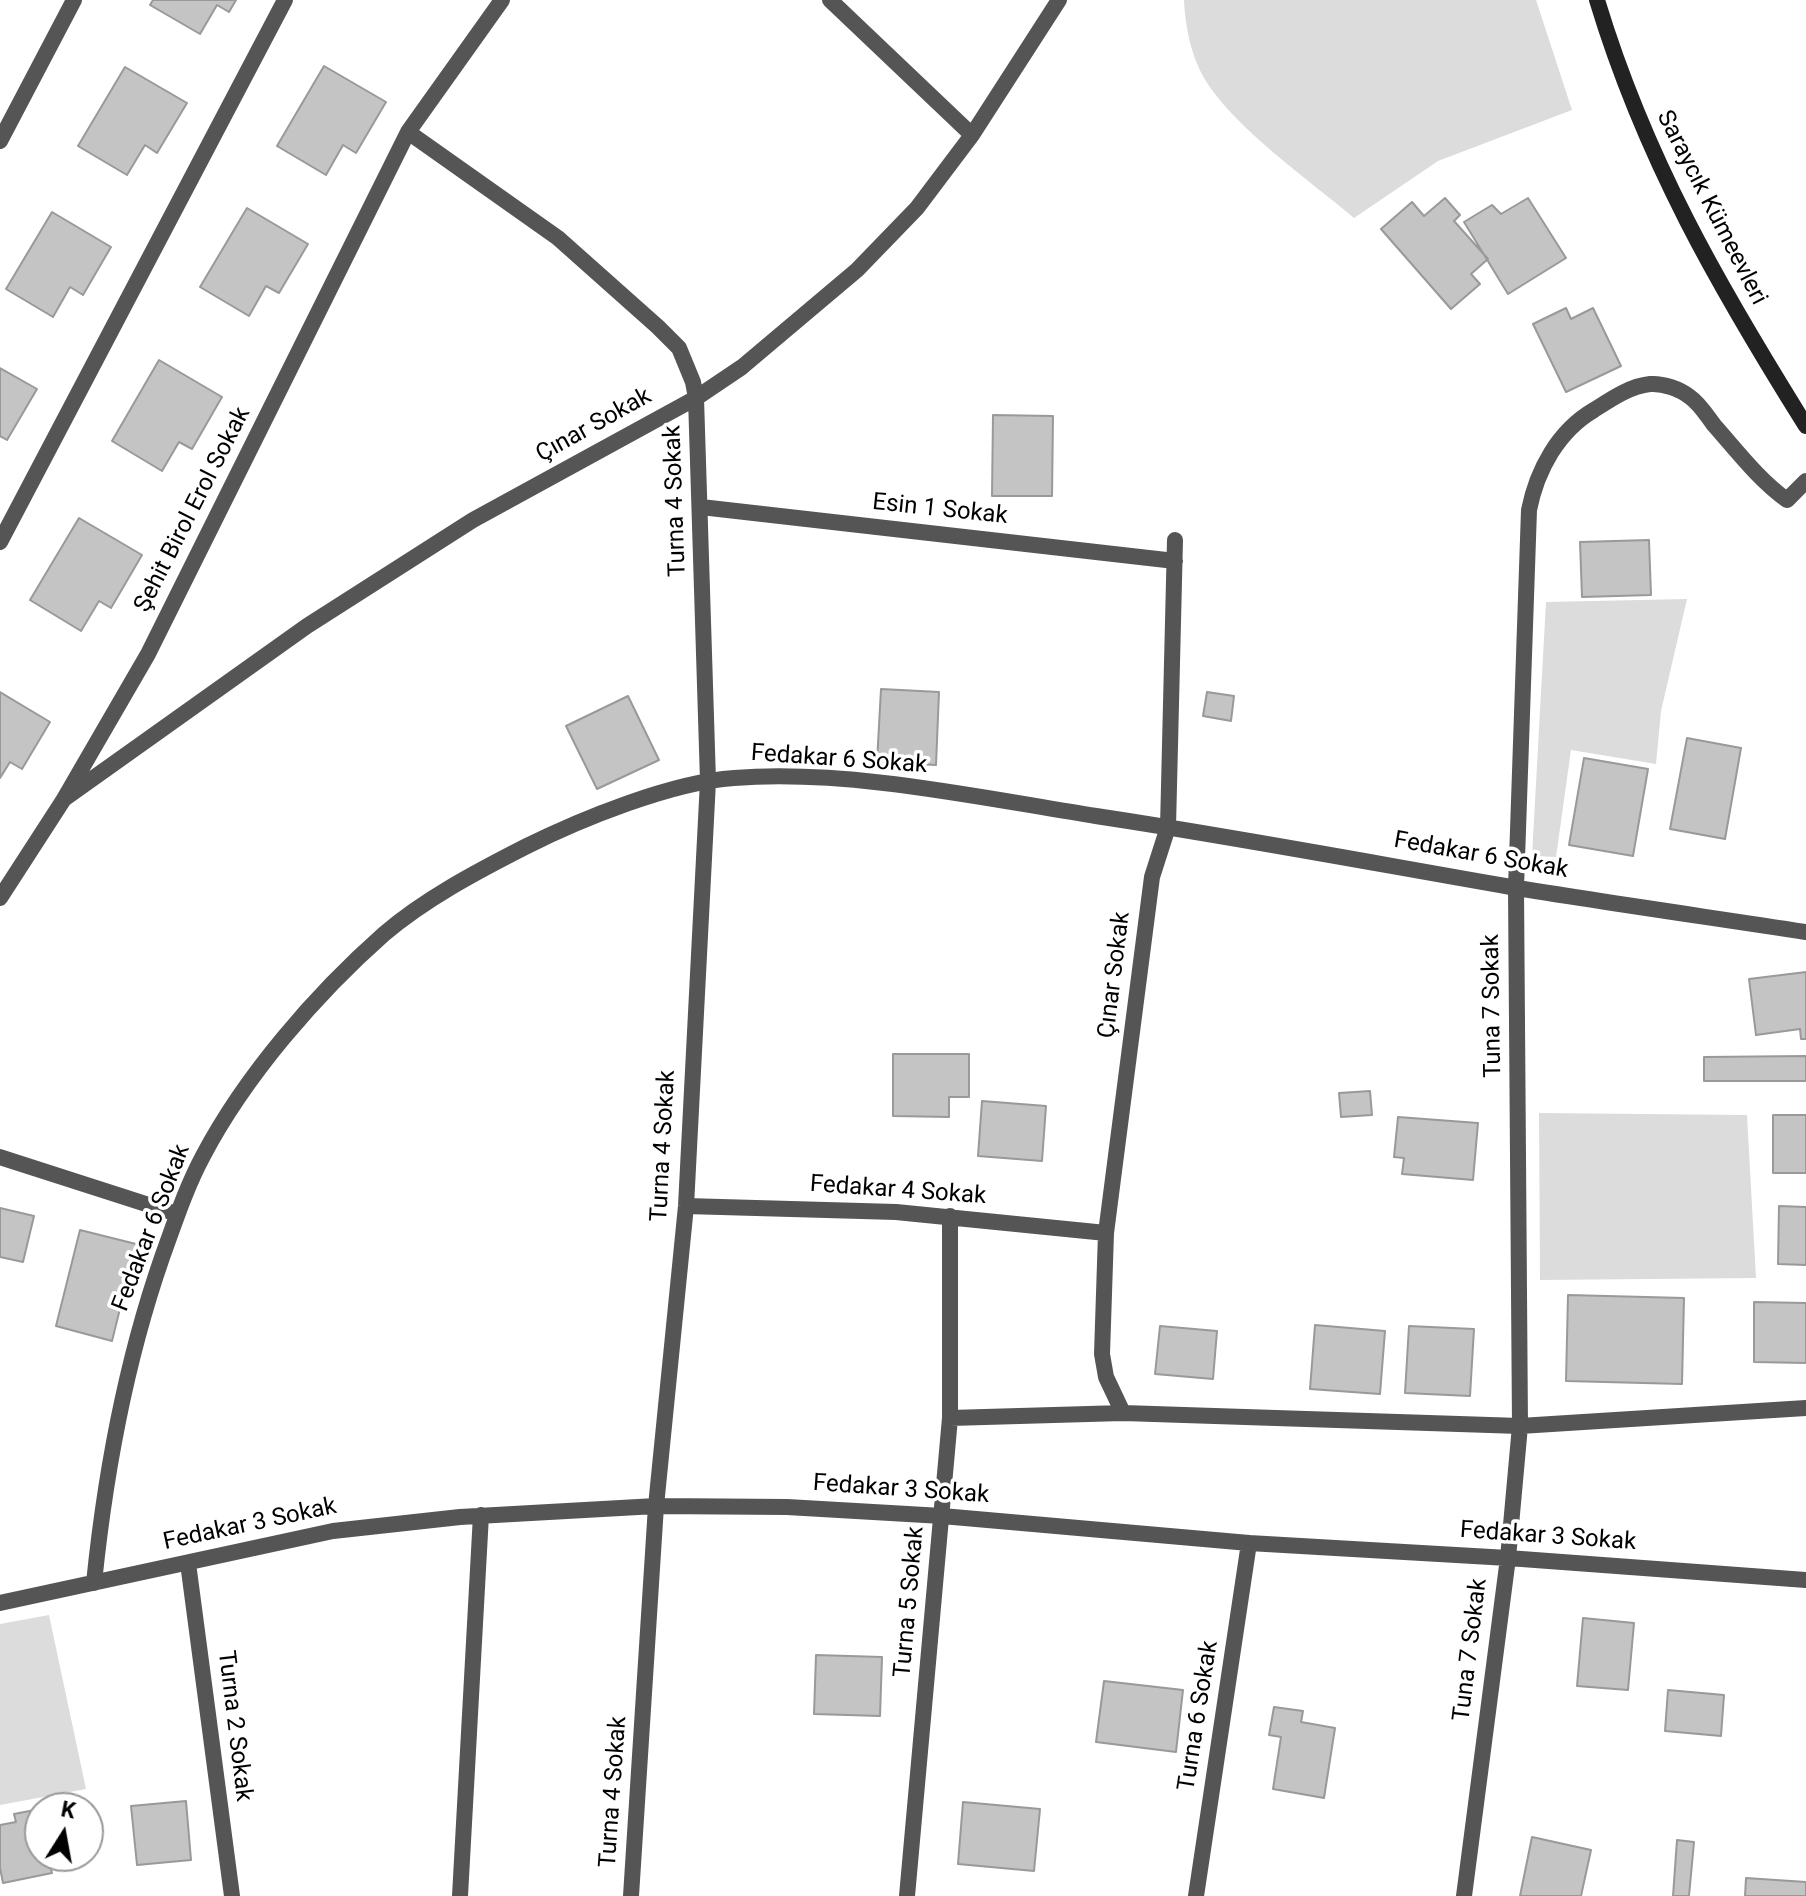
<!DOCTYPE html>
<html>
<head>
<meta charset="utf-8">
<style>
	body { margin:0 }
	#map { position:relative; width:1806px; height:1896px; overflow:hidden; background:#fff; font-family:Roboto,sans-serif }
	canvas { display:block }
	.north { position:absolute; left:24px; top:1792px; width:80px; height:80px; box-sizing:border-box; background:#fff; border:2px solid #999; border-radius:50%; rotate:11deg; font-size:22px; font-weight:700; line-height:32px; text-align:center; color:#000 }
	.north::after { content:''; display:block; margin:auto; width:28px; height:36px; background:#000; clip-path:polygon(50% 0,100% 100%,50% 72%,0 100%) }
</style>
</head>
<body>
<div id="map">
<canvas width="1806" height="1896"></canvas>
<div class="north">K</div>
</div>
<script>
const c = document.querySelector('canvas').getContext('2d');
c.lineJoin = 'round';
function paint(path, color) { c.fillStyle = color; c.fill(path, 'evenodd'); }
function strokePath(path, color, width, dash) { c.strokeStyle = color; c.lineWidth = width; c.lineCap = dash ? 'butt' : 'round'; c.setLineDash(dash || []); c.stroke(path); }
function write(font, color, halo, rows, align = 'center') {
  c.font = font + ' Roboto,sans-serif'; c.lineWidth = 7; c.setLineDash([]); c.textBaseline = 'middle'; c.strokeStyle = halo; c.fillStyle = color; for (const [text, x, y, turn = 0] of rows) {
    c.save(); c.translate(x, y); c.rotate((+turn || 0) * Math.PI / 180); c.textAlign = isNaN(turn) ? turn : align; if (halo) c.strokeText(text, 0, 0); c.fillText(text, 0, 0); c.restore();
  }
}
const green = new Path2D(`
	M1184,0H1536L1572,110L1438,161L1354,218C1308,179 1234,128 1204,78C1191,56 1185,25 1184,0Z
	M1687,599L1661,711L1656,764L1571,750L1556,857L1532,856L1546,602Z
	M1539,1113L1747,1115L1756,1278L1540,1280Z
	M49,1615L86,1789L0,1805V1624Z`);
const building = new Path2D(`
	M153,0H236L229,12L217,5L200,34L150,5Z
	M324,66L386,102L356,153L343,145L326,175L277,146Z
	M125,67L187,103L157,153L145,145L127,175L78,146Z
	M1445,198L1460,215L1454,221L1488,259L1471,274L1480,284L1451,309L1381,229L1412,202L1424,216Z
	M1528,198L1566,258L1508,294L1464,222L1492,205L1501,214Z
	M247,208L308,244L279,293L266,286L249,316L200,287Z
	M52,212L111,247L83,295L70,287L53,317L6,289Z
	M1566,308L1571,319L1593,308L1621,366L1566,392L1533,324Z
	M159,360L222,397L192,449L179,442L162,471L112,441Z
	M0,368L37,389L7,440L0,436Z
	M993,415L1053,416L1052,496H992Z
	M79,518L142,555L111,608L99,601L81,631L30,600Z
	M1649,540L1651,595L1582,597L1580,542Z
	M881,689L939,692L936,765L877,762Z
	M0,692L50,722L22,769L10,762L0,778Z
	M1207,692L1234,696L1231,721L1203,716Z
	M628,696L659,760L597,789L566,726Z
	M1687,738L1741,748L1725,839L1670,829Z
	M1584,758L1648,769L1633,856L1569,845Z
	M1806,972V1039H1801L1800,1029L1756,1035L1749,979Z
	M893,1054H969V1097H949V1117L893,1116Z
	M1806,1056V1081H1704V1057Z
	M1370,1091L1372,1115L1341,1117L1339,1093Z
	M982,1101L1046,1106L1042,1161L978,1156Z
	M1773,1115H1806V1173H1773Z
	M1398,1117L1478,1123L1473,1180L1402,1174L1404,1158L1394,1157Z
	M1779,1206L1806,1207V1265L1778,1264Z
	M0,1208L34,1216L23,1262L0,1257Z
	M80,1230L136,1244L112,1341L56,1326Z
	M1568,1295L1684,1298L1682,1384L1566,1381Z
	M1754,1302L1806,1303V1363L1754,1362Z
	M1315,1325L1385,1331L1380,1394L1310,1389Z
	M1160,1326L1217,1331L1213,1379L1155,1374Z
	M1409,1326L1474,1329L1470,1396L1405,1393Z
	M1583,1618L1634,1623L1628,1690L1577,1686Z
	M816,1655L882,1657L880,1716L814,1714Z
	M1104,1681L1183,1690L1176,1752L1096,1742Z
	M1668,1690L1724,1695L1721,1736L1665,1731Z
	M1274,1707L1303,1711L1301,1722L1335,1728L1324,1798L1273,1789L1281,1737L1269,1735Z
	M186,1801L191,1860L137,1865L131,1806Z
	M963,1802L1040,1809L1034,1871L958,1864Z
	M40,1809V1856H48L52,1873L3,1883L0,1868V1825L16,1822L14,1814Z
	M1532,1837L1591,1850L1581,1896H1520Z
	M1677,1840L1694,1842L1689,1896H1673Z
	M1746,1878L1806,1882V1896H1745Z`);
const minor = new Path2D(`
	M830,0L972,135
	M408,132L558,238L658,327L679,348L693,382L696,398L708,781L686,1206L656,1506L631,1896
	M0,141L74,0
	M701,507L1175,561
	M0,542L285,0
	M64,799L307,626L473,520L696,398L742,367L857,270L917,208L972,135L1059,0
	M0,898L64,799L148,654L408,132L502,0
	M0,1157L177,1214
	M686,1206L896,1212L1106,1233
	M1123,1413L1106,1377L1102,1354L1106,1233L1152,877L1168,827L1175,540
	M950,1418L1123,1413L1520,1426L1806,1408
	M188,1563L232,1896
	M94,1583C106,1465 128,1349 169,1238C179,1210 189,1182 203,1156C245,1076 316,994 384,934C425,899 476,872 525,847C581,819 672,782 734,778C849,769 982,798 1096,816C1235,837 1373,863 1511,887C1609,903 1708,917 1806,932
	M0,1603L333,1531L460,1517L656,1506L787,1507L942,1516L1249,1543L1508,1558L1806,1580
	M460,1896L481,1515
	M907,1896L950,1418V1216
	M1196,1896L1249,1543
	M1464,1896L1508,1558L1520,1426L1516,888L1529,510C1537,470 1558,431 1594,410C1611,399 1630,386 1650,384C1663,383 1680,389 1690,397C1700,404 1707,416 1714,425C1737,451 1759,480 1787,500L1806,481`);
const secondary = new Path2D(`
	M1597,0C1645,159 1719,287 1806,426`);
const streetNames = [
	["Saraycık Kümeevleri",1711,208,63],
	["Çınar Sokak",594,426,-29],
	["Turna 4 Sokak",676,501,-92],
	["Şehit Birol Erol Sokak",193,510,-63],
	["Esin 1 Sokak",940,510,6],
	["Fedakar 6 Sokak",839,760,4],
	["Fedakar 6 Sokak",1481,856,10],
	["Çınar Sokak",1115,975,-83],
	["Tuna 7 Sokak",1493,1006,-91],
	["Turna 4 Sokak",664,1146,-87],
	["Fedakar 4 Sokak",898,1191,4],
	["Fedakar 6 Sokak",152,1228,-69],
	["Fedakar 3 Sokak",901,1490,4],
	["Fedakar 3 Sokak",250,1525,-12],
	["Fedakar 3 Sokak",1548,1537,4],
	["Turna 5 Sokak",910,1602,-85],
	["Tuna 7 Sokak",1471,1650,-83],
	["Turna 6 Sokak",1199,1716,-81],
	["Turna 2 Sokak",234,1726,83],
	["Turna 4 Sokak",614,1792,-86]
];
paint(green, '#dcdcdc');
paint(building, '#c4c4c4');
strokePath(building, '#999', 2);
strokePath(minor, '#555', 16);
strokePath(secondary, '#222', 16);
write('24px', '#000', '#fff', streetNames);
</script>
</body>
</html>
